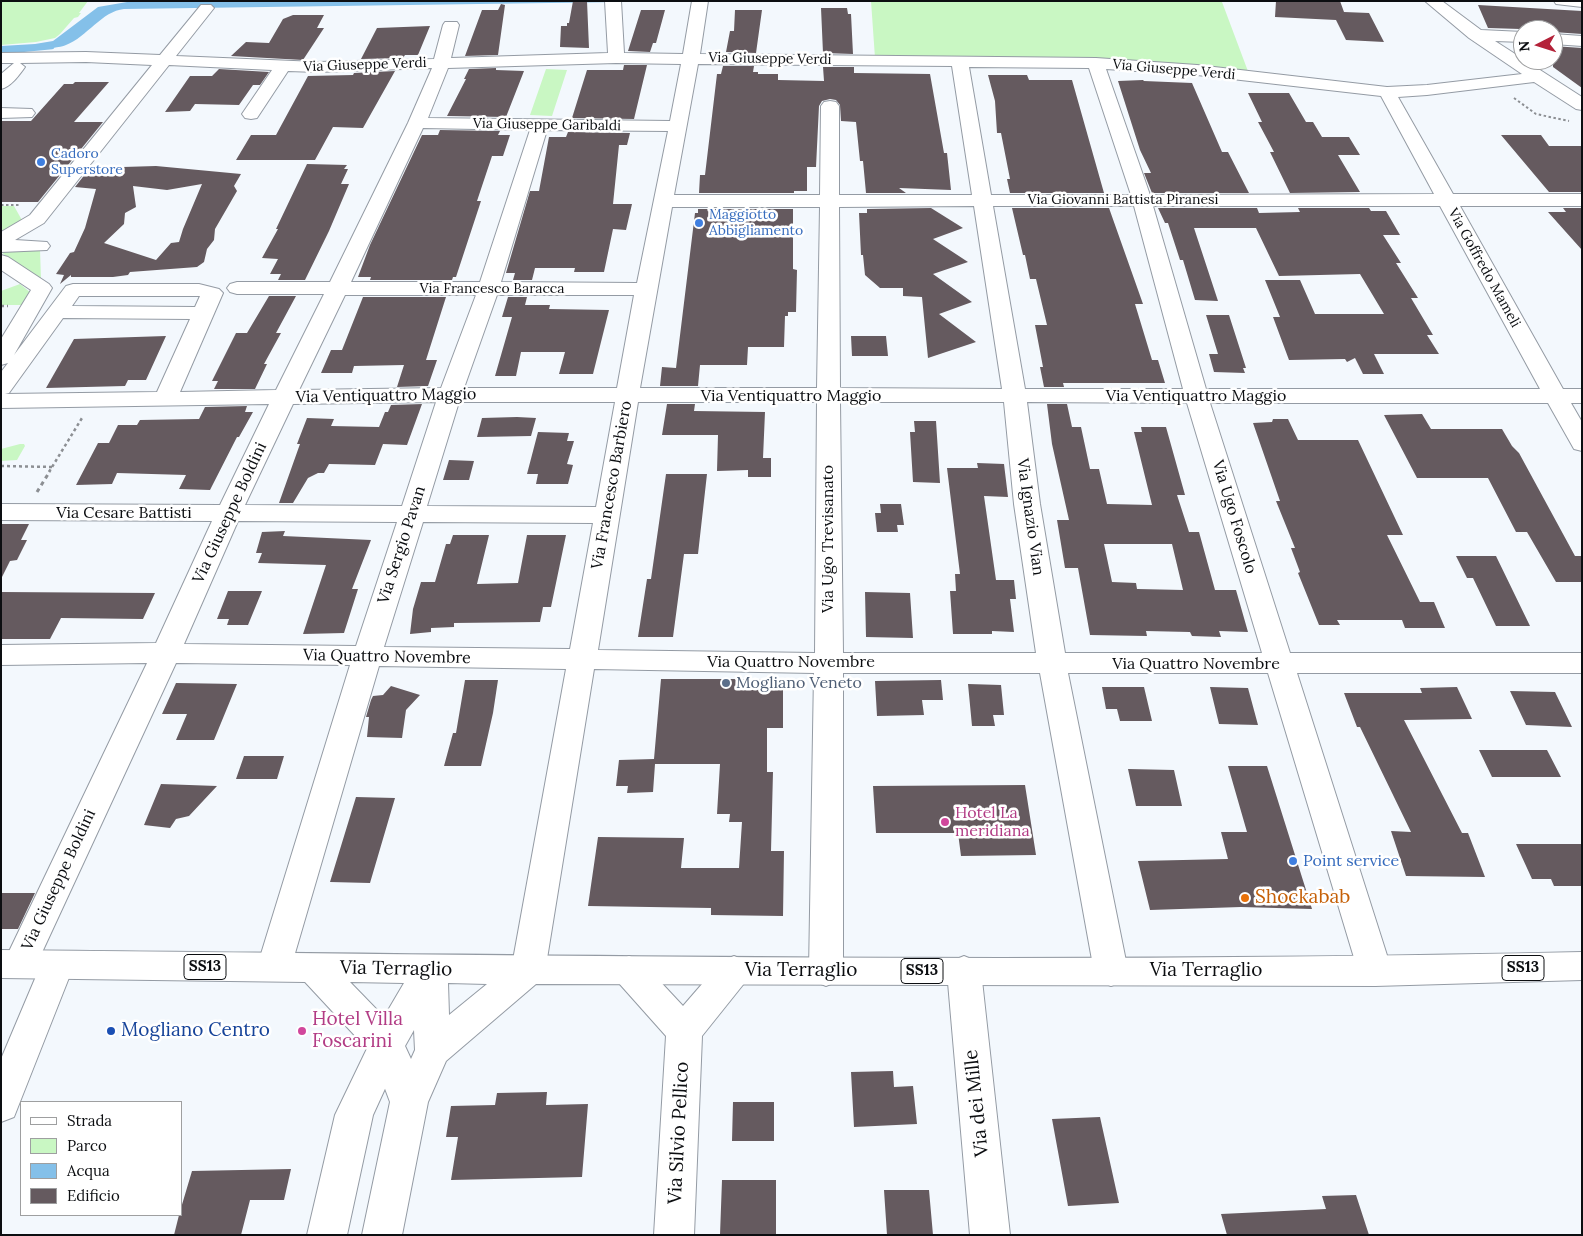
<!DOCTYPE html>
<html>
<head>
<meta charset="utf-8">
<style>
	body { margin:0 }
	#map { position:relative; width:1583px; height:1236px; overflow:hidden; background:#f3f8fd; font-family:Lora,serif }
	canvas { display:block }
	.frame { position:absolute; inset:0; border:2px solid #0c0e11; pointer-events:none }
	.legend { position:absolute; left:20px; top:1101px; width:162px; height:115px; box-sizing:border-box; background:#fff; border:1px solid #9e9fa0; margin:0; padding:6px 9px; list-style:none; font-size:15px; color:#0c0e11 }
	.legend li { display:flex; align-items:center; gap:10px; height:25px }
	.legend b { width:25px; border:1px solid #9e9fa0 }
	.north { position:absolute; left:1513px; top:20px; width:50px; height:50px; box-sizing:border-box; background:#fff; border:1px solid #9e9fa0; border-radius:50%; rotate:265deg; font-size:14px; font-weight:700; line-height:20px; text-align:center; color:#0c0e11 }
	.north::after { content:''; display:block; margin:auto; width:18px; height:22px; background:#b42239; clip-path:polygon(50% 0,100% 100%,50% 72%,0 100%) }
</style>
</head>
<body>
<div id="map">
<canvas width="1583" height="1236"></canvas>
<div class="frame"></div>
<ul class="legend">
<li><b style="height:6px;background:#fff"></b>Strada</li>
<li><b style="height:14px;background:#c9f7c3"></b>Parco</li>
<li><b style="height:14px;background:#84c0e9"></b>Acqua</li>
<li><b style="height:14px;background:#655a5f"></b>Edificio</li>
</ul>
<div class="north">N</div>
</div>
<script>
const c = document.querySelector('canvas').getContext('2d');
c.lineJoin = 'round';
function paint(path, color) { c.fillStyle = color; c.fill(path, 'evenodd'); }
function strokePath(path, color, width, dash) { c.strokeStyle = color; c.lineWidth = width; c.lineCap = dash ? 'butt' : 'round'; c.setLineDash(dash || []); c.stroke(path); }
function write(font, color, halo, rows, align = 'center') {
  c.font = font + ' Lora,serif'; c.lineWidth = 5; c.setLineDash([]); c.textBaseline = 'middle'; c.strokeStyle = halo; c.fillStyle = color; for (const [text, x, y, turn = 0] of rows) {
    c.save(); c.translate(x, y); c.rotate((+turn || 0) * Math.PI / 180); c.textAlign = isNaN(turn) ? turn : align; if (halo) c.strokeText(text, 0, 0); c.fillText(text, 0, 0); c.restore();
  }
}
const green = new Path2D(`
	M1,1H88L79,13H81L78,17L74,18L60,34L55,38L36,42L1,45Z
	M871,1L1222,2L1249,74L875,58Z
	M546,69L567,70L552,116L530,115Z
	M1,206H14L23,222L7,230H1Z
	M40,249L41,280L36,279L1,252Z
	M20,284L31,293L25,305H1V291Z
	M20,444H24L25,446L17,460L1,461V449Z`);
const water = new Path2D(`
	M691,1L124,9C102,11 87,37 66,45C54,50 17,50 1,51V46L35,44L53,41L98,7L127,2Z`);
const stream = new Path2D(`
	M1,52L52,47`);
const building = new Path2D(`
	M573,1H587L589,48L560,47L561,26H567V23H569Z
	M1276,1H1340L1344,12L1369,13L1384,42L1346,40L1336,20L1275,17Z
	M501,4L505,5L498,55L465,56L482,10H498Z
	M1478,5L1582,11V34L1553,32V30L1488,28Z
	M821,8H847L848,14H851L853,54L823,53Z
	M641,10H665L656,43H653L650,52L628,51Z
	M735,10H762L756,53L726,52L730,31H734Z
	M293,15H324L317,28H324L303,60L231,56L246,42L269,43L283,19Z
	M430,26L418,55H405L403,58L361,59L377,28Z
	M1553,46L1582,48V88L1553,67Z
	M624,65H647L634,119L572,118L587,70H623Z
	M723,66H754L753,72H758V74H778V80L824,81L823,67H854V73L930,74L944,153H947L951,190L899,188L906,193H866L863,161H860L856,122L841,121L840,105L836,100L830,99L822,101L819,106L816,167H807V191H794V193H699L700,175H705L717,74H721Z
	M496,68V70L524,71L506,117L447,116L466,79H464L469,69Z
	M219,69L269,72L260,85H253L239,105L195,104L190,111L165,112L190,76H212Z
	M395,71L363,128L333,127L315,160H236L251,135H276L308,76L353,75L354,73Z
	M988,75H1027L1029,80H1072L1104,193H1010L1007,179H1010L1001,133H997L995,101Z
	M1143,80L1144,81L1192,83L1222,152H1228L1249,193H1152L1144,173H1151L1140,150L1118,81Z
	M75,82H109L74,122H103L38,202H1V121H31L64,84H73Z
	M1248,93H1289L1306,122H1313L1322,137H1349L1360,155H1338L1360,192L1290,193L1270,152H1274L1258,122H1262Z
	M440,130L500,131L498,135H510L503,156H492L477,201H481L456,277H453L452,280H370L371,277H358L370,245L422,135H438Z
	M568,132L630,133L627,145H619L613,204H632L626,230L613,229L604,272H574L575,268H535L532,280H513L515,273H506L530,191H539L549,137H566Z
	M1501,135H1541L1549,146H1582V192H1549Z
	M307,164L347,165L344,169H348L341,184H349L329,231L305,280H278L281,274H270L278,259L262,258L278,229H276Z
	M156,166L241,174L234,186L237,191L215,229L214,240L207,249L204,262L197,267L130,272L128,275L113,277H71V275L60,284L64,275L56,274L70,253L74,252L85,228L96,189L75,187L90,168ZM202,184L183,229L179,242L171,243L156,260L104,243L124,224L125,213L136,207L133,186L167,190Z
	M931,208L963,228L933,239L968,262L933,274L972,302L939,314L976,342L928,358L922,297L903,296V288H880L865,275L863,255H861L859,213H867V209Z
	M1012,208H1109L1143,304H1135L1152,360H1158L1165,383H1063L1064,387H1044L1040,367H1043L1035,325H1047L1036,279H1030L1025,255H1023Z
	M1158,208H1257L1259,213L1300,212L1298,208H1369L1371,211H1386L1400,235H1383L1401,263H1396L1418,298H1411L1433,335H1427L1439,354H1374L1384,374H1363L1355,358L1347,362L1345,359L1289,360L1273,317H1280L1265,280H1300L1315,314H1384L1360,274L1279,276L1256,228H1194L1218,301L1195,300L1183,260H1180L1168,223H1165Z
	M1563,208H1582V250L1548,212H1566Z
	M698,209H793V269L797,270L796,312H788V316H785L784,347H748L747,365H700L698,386H660L662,367L676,368L695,213H698Z
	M269,296H296L276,333H281L264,364H267L255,389H214L218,381H212L236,333H247Z
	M363,297H446L426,360H437L428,386L397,387L404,365L354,366L352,373H321L331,350H342Z
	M508,297H527L525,305H550L549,309L609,310L593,374H559L565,352H521L516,376H495L512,317H502Z
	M1206,315H1229L1246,368H1243L1245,373L1214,372L1209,354H1218Z
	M166,336L146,380H128L125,386L46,388L74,339Z
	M851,336H886L888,356H852Z
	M422,404L407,445L383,444L375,465L329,464L324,473H318L308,478L293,503H279L300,444H297L307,418L334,419L331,426L379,427L385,412H388L391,405Z
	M667,404H695L694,411L765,412L763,458H771V477H748V470L717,471L718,435H662Z
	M1047,404H1067L1072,427H1081L1090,469H1099L1107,504L1152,505L1134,432H1142L1141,427H1166L1185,495H1177L1189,532H1199L1215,590H1236L1248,632L1219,631L1221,637L1192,636L1190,632L1146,631L1147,636L1090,635L1078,568H1065L1057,520H1069L1052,444ZM1104,544H1172L1183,590L1137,589L1136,583L1112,582Z
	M247,406L245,412H253L239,437H237L210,490L179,489L186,475L117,473L112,484L76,485L98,443H109L118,425H137L140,420L199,419L205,407Z
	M1422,414L1431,429H1502L1512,446L1519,453L1575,556H1582V582H1556L1527,532H1516L1488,478H1417L1384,415Z
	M517,417L536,418L531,436L477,437L482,418Z
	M1273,419H1288L1298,440H1358L1403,535H1387L1420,602H1434L1445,628H1405L1402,620H1337L1340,625H1319L1298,573L1300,572L1291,548H1295L1276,501H1280L1253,423L1272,422Z
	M914,421H936L940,483L913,482L910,432H915Z
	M538,432L569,433L567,441H574L567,464L573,465L568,484H536L538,474H527Z
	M449,460L474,461L469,480H443Z
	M977,463L1004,464L1008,497L984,496L996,580H1014L1016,599H1010L1014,632L992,631V634H953L950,591H956L955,574H960L947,468H978Z
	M666,474H707L698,554H684L673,637H638L647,579H651Z
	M880,504H901L904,525H897L898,532H877L875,513H881Z
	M1,524H29L21,540H27L17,560L10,561L1,579Z
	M285,531L283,536L371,540L352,589H358L344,633L303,634L326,565L258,563L262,553H256L262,532Z
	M453,535H489L477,584L518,583L527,535H566L551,607H543L540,622L454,623V627L431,628V632L410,634L413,609L421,582H435L446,544H450Z
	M1456,556H1496L1530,626H1496L1473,578H1467Z
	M228,591H262L248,625H227L229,619H217Z
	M1,592L155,593L143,619L61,618L50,639H1Z
	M865,592L910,593L913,638L866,637Z
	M661,679H783V728H767V772H773L771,851H784L783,916L711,915V908L588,906L598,837L684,838L681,868H739L742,822H729L730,814H717L720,764H655L653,792L627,793L628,786H616L619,760L654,759Z
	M465,680H498L493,713L481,766H444L453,733H456Z
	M941,680L943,700H922L924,715L877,716L875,681Z
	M176,683L237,684L214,740H176L187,714H162Z
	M968,684L1001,685L1004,715H993L995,726H972Z
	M391,686L420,695L406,710L402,738L367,737L369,717H366L371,700L373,696L383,695Z
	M1102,687H1144L1152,721H1120L1117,709H1106Z
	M1210,687L1248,688L1258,725L1219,724Z
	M1457,687L1472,719L1404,720L1462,833H1468L1485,877L1406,876L1391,831L1411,832L1360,727H1357L1344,693H1422L1420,688Z
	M1510,691L1555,692L1572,727L1526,725Z
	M1479,750H1547L1561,777H1492Z
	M244,756H284L277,779H236Z
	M1228,766H1267L1312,909L1241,907L1150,910L1138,861L1228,859L1221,832H1247Z
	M1128,769L1174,770L1182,806H1136Z
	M161,784L217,786L189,816L176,819L170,828L144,825Z
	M1025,785L1036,855L961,856L958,833H876L873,786Z
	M356,797L395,798L370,883L330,882Z
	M1516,844H1582V886H1554L1551,879H1532Z
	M1,893H35L18,929H1Z
	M893,1071L894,1087L913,1086L917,1124L854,1127L851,1072Z
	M547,1092L546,1105L588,1104L582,1177L451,1180L458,1137H446L451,1106L495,1105L497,1093Z
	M733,1102H774V1141H732Z
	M1100,1117L1119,1203L1068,1206L1052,1119Z
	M291,1169L284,1200H250L241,1235H174L179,1215H181V1208L192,1171Z
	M722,1180H776V1235H720Z
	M884,1190H929L933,1235H887Z
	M1356,1195L1369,1235H1227L1221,1214L1326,1209L1322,1196Z`);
const pathFar2 = new Path2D(`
	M1514,98L1536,114L1569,121
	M1,205H21`);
const pathFar1 = new Path2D(`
	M1,306H8
	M1,466L53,467
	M49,472L82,418`);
const path = new Path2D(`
	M37,492L50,471`);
const minor = new Path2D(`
	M605,1H621L624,53L683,54L692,1H708L700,54L1096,58L1197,65L1387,87L1427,85L1522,74L1469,38L1425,1H1442L1481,30L1523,32V42L1495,41L1582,97V110L1576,109L1534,82L1427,95L1398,97L1453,194H1582V206H1460L1563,389H1582V403H1571L1582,422V451L1574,449L1548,403H1210L1290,653H1582V673H1297L1392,971L1387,981L1375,986L1363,981L1358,971L1268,673H1068L1128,971L1123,981L1111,986L1099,981L1094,971L1040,673H843V971L838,981L826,986L814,981L809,971L814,673L594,669L545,971L540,981L528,986L516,981L511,971L566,669L379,666L291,967L286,977L274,981L262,977L257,967L350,665L176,663L32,974L20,978L8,974L3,964L147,663L1,665V645L156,643L212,521L1,520V504L220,505L269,404L1,408V372L8,363L1,365V339L31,290L1,270V255L8,257L49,284L52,288L14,355L66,286L73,284H199L219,289L223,293L180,392L276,390L324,294H237L230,292L227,288L230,284L237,282H330L408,123L432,68L317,72L288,71L257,118L251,119L245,118L242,114L272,70L169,65L44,223L15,240L47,242L50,246L47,250L1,252V232L30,215L152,65L86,62L20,63L25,67C19,75 11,87 1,89V74L14,63H1V53L86,52L160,55L201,5H211L214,8L176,56L317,62L434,59L443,25L445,22H457L459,25L451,58L608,53ZM616,63L681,64L670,121L428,118L448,68ZM698,64L952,66L972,195H839V106L836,102L830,101L824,102L821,106L820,195H674ZM969,67L1089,68L1131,195H991ZM1106,69L1197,75L1381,96L1434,194L1150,195ZM423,128L530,130L480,282H351ZM547,130L668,131L637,283L501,282ZM974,206L1002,389L840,388L839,207ZM993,206H1134L1183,389H1025ZM1153,206H1440L1540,389H1206ZM672,207H820L817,388H640ZM345,295H476L441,388L299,390ZM497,295H634L617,388H464ZM79,296H200L195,307L72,306ZM63,318L190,319L157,392L5,394L9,393ZM436,402L402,506L245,505L293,404ZM459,402H615L596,507L427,506ZM638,402H817L815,653L598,650ZM840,402H1004L1014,504L1036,653H843ZM1027,402L1187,403L1262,653H1065L1040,504ZM238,521L397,522L356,646L184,644ZM423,522L593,523L570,649L384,647Z
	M1554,1H1582V7L1556,4Z
	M1553,34L1582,36V46L1553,44Z
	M1,108L32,109L35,113L32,117L1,118Z
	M57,951L69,955L74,965L14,1117L1,1122V1059L45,955Z
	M629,956L641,961L683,1006L722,961L734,956L746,961L751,971L746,981L702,1036L694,1235H654L666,1036L617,981L612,971L617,961Z
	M964,956L976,961L981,971L1010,1235H970L947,971L952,961Z
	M387,1029L400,1034L405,1045L373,1115L347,1235H307L335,1115L374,1034Z`);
const major = new Path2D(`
	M1,950C528,955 1055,964 1582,952V980L1375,986L536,984L446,1061L428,1102L402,1235H362L390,1102L372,1054L305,982L1,978ZM350,982L404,983L384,1017ZM448,983L487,984L449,1015ZM414,1030L415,1050L411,1059L405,1046Z`);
const markers = [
	[41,162,5,"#3f7fe0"],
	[699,223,5,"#3f7fe0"],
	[726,683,5,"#5c6f8a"],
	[945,822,5,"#d1479c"],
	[1293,861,5,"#3f7fe0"],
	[1245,898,5,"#e8710a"],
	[111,1031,5,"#1a4fb4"],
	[302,1031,5,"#d1479c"]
];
const farStreetnames = [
	["Via Giuseppe Verdi",770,59,1],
	["Via Giuseppe Verdi",365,65,-2],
	["Via Giuseppe Verdi",1174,70,5],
	["Via Giuseppe Garibaldi",547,125,1],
	["Via Giovanni Battista Piranesi",1123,200],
	["Via Goffredo Mameli",1484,268,61],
	["Via Francesco Baracca",492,289]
];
const farShopnames = [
	["Cadoro",51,154],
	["Superstore",51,170],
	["Maggiotto",709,215],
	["Abbigliamento",709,231]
];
const shields = [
	[205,967,42],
	[1523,968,42],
	[922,971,42]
];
const shieldNames = [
	["SS13",205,967],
	["SS13",1523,968],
	["SS13",922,971]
];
const streetNames = [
	["Via Ventiquattro Maggio",386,396,-1],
	["Via Ventiquattro Maggio",791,396],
	["Via Ventiquattro Maggio",1196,396],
	["Via Francesco Barbiero",612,485,-80],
	["Via Cesare Battisti",124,513],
	["Via Giuseppe Boldini",230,513,-65],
	["Via Ignazio Vian",1030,517,82],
	["Via Ugo Foscolo",1234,517,73],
	["Via Ugo Trevisanato",828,539,-90],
	["Via Sergio Pavan",402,545,-72],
	["Via Quattro Novembre",387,657,1],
	["Via Quattro Novembre",791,662],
	["Via Quattro Novembre",1196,664],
	["Via Giuseppe Boldini",59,880,-65]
];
const serviceNames = [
	["Mogliano Veneto",736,683]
];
const hotelNames = [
	["Hotel La",955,813],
	["meridiana",955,831]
];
const shopNames = [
	["Point service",1303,861]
];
const nearFoodnames = [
	["Shockabab",1255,898]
];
const nearStreetnames = [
	["Via Terraglio",396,969,1],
	["Via Terraglio",801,971],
	["Via Terraglio",1206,971],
	["Via dei Mille",977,1103,-96],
	["Via Silvio Pellico",679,1133,-87]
];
const nearHotelnames = [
	["Hotel Villa",312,1020],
	["Foscarini",312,1042]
];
const nearTransitnames = [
	["Mogliano Centro",121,1031]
];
paint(green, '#c9f7c3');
paint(water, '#84c0e9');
strokePath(stream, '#84c0e9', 4.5);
paint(building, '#655a5f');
strokePath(minor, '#949ba4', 2);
strokePath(major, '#949ba4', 2);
strokePath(pathFar2, '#8c8f93', 2, [2.5, 2.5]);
strokePath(pathFar1, '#8c8f93', 2.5, [3, 3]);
strokePath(path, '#8c8f93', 3, [4, 4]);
paint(minor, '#fff');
paint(major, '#fff');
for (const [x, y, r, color] of markers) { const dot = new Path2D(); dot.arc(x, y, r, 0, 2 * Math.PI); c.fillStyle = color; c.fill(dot); strokePath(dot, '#fff', 2); }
write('14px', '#0c0e11', '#fff', farStreetnames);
write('14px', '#366cbe', '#fff', farShopnames, 'left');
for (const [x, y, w] of shields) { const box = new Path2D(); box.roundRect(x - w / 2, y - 12.5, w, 25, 4); c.fillStyle = '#fff'; c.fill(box); strokePath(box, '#0c0e11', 1); }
write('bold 15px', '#0c0e11', null, shieldNames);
write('16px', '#0c0e11', '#fff', streetNames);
write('16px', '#4e5e75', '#fff', serviceNames, 'left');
write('16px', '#b23c85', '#fff', hotelNames, 'left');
write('16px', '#366cbe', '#fff', shopNames, 'left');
write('19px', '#c56008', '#fff', nearFoodnames, 'left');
write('19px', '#0c0e11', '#fff', nearStreetnames);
write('19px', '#b23c85', '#fff', nearHotelnames, 'left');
write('19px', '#164399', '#fff', nearTransitnames, 'left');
</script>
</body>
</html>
